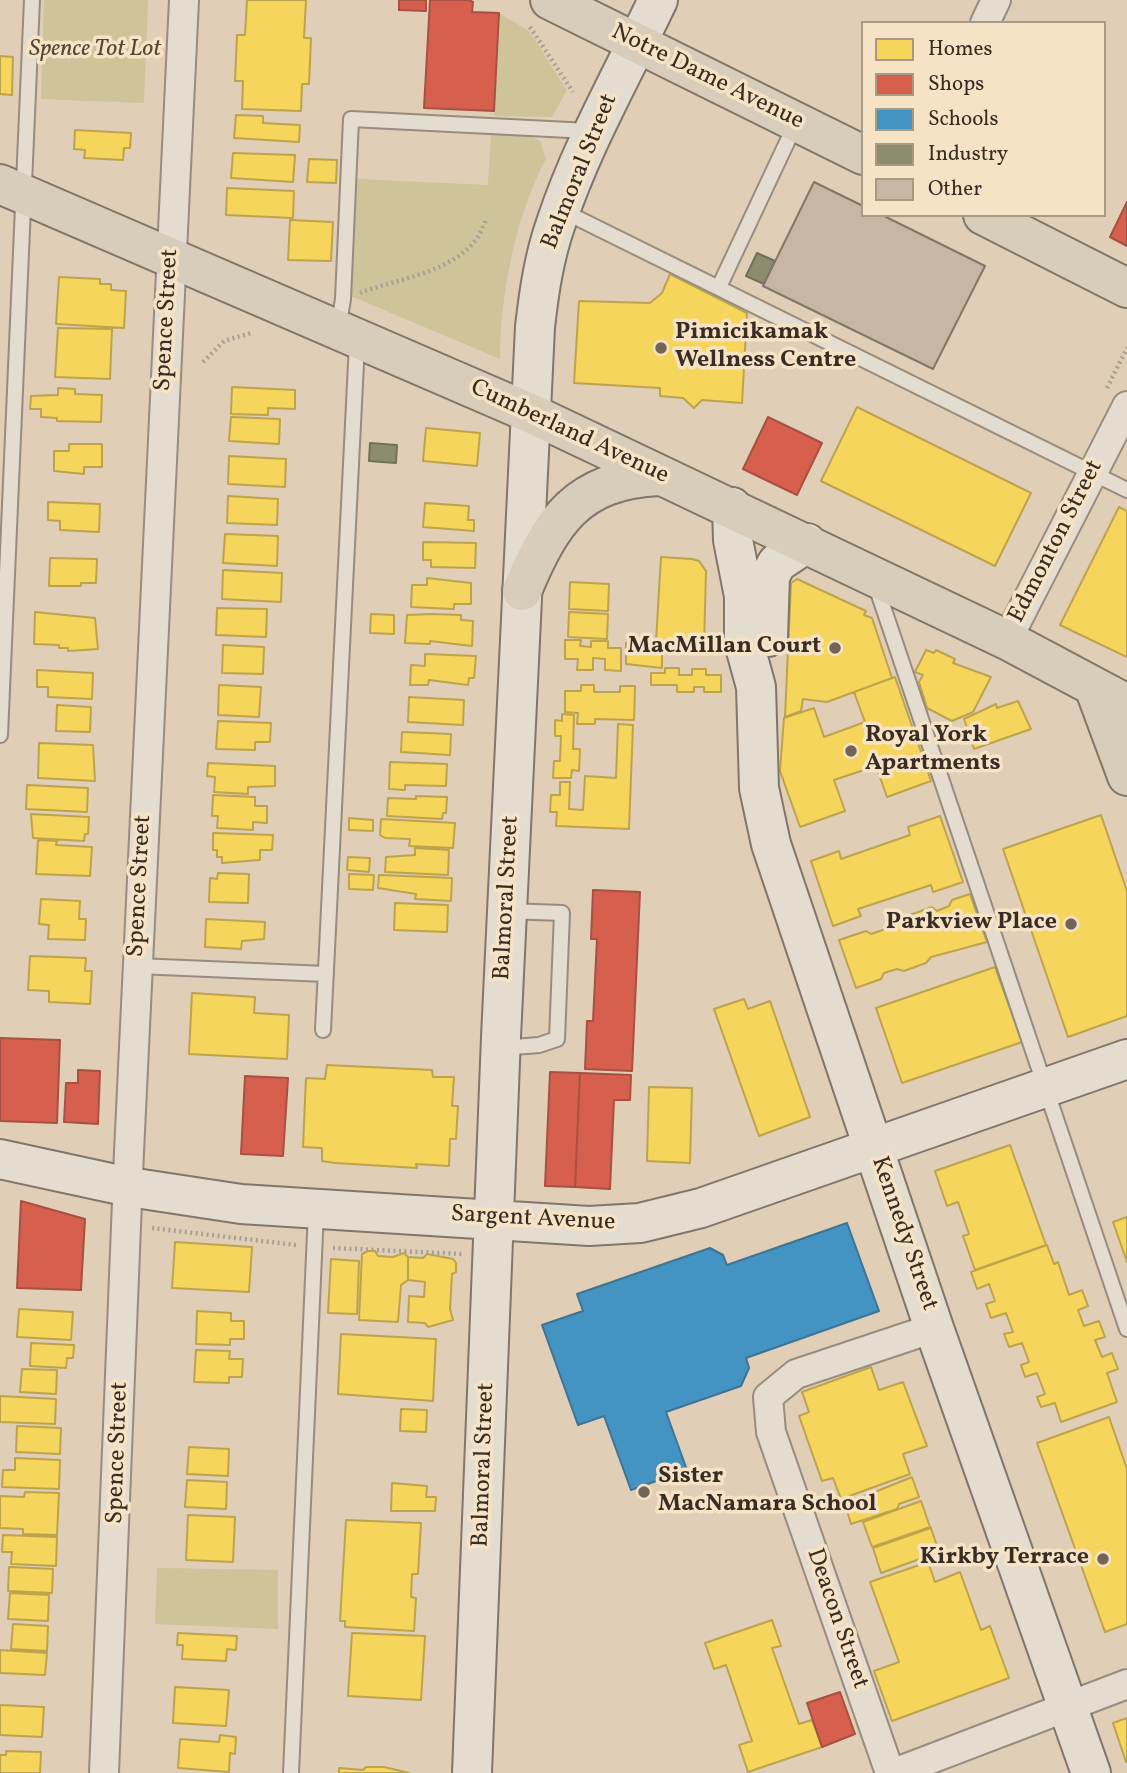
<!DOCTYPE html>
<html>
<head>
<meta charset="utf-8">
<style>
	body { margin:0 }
	#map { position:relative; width:1127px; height:1773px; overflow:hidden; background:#e0ceb6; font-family:Vollkorn,serif }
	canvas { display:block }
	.legend { position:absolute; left:861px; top:21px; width:245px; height:196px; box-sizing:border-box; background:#f6e2c4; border:2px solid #aa9a84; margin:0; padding:9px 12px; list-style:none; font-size:21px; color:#372d25 }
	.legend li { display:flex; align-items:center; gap:14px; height:35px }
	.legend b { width:35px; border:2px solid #aa9a84 }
</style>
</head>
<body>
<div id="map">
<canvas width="1127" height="1773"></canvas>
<ul class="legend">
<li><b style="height:19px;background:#f6d55c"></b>Homes</li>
<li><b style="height:19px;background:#d6604d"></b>Shops</li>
<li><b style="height:19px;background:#4393c3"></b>Schools</li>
<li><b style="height:19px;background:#8c8c6e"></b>Industry</li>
<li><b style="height:19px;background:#c8b6a4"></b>Other</li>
</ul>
</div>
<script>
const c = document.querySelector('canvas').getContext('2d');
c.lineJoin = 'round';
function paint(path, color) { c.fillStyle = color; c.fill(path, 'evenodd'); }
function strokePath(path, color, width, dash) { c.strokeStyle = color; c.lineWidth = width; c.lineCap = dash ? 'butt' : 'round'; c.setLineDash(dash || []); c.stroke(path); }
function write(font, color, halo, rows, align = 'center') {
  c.font = font + ' Vollkorn,serif'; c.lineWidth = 7; c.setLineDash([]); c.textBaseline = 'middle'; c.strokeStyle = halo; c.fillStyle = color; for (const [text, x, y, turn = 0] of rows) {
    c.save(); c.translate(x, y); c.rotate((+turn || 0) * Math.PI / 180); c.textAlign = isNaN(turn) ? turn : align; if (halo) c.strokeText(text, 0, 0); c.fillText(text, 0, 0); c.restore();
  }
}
const green = new Path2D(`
	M44,0H148L144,103L41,99Z
	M499,13L529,31L567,90L552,117L494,116Z
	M491,133L527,135L540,141L546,159C516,214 500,295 500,359L351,296L357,179L488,185Z
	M157,1568L278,1570V1629L155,1624Z`);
const homes = new Path2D(`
	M247,0H306L304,38H311L309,84H302L301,111L242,109L243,81H235L237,35H245Z
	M0,56L13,57L12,95L0,94Z
	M236,115L263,116V123L300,125L299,142L234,138Z
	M75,130L131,133L130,148H124L123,160L84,158L85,150L74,149Z
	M233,153L295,155L293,182L231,178Z
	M309,159L337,160L336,183L307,182Z
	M227,188L294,191L293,218L226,215Z
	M290,220L333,222L331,261L288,260Z
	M670,274L747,313L742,403L702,400L694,408L683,398L660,396V388L574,383L579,301L650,303L662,293Z
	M59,277L100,279V284H111V290L126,291L124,328L56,324Z
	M58,328L112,329L110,379L55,377Z
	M232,387L295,390V409L268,408V415L231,414Z
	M58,388L75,389V394L102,395L101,422L57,421V418L41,417V409H30L31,396L58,395Z
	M857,407L1031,493L995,566L821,481Z
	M231,417L280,419L279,444L229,441Z
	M426,428L480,433L477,466L423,461Z
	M69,444H102V467H84V474L54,471V451H69Z
	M229,456L286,459L285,487L228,484Z
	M228,496L278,499L277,525L227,523Z
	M48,502L100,504L99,532L60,530V521L48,520Z
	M425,503L469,506L468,520H474V531L423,527Z
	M1119,507L1127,511V657L1060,625Z
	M225,534L278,536L277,566L223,563Z
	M423,542L476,543L475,568L431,567V560H423Z
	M661,557L692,559L699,561L706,571L704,645L656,642Z
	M50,558L97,559L96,583H81V586H49Z
	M223,570L282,573L281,602L222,599Z
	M427,578L471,583V604H454V609L411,607L412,585H427Z
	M797,579L866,611L864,615L872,618L892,678L827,702L803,699L801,711L785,717L791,583Z
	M570,582L609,584L608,611L569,609Z
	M217,608L267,609L266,637L216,635Z
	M35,612L95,618L98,649L68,651V648H59V645L34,644Z
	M569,612L608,614L607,639L568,637Z
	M371,614L394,615V634L370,633Z
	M431,614L461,615V620L473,621L472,646L430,641V644L405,643L407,615Z
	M565,640H581L580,646L591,647V641H608V648H621V671L605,670V659L593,658V670H577L578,659H565Z
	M626,643L641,644V650L662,651V668L626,664Z
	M223,645L264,647L263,674L222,673Z
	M926,650L934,653L936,650L955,659L953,663L991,677L973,712L952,721L927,708L919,682L923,675L915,672Z
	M425,654L476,656L474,678H469L468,685L429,680L428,685H410L411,665L425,666Z
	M665,668H679V675H692V669H706V675H721V692H704V687H694V692H677V685H651V673H665Z
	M37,670L93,673L92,699L48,697V687H37Z
	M895,677L931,781L887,797L876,766L834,780L845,811L800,827L780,771L784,718L814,708L824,737L865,722L854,692Z
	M219,685L261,687L259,717L218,715Z
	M581,685H594V692H620V686H635L634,720L595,719V724H577L578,713L565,712V691H581Z
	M409,697L464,700L463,725L408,722Z
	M1018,701L1031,729L974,749L964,719L996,704L997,708Z
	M57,705L91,707L90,732L56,731Z
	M562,714L574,715L573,749H580L579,771L572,770L571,778H553L554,761H560L561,736H555V720L562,721Z
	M218,721L271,723L270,742H255V750L216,749Z
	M618,724L633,725L629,829L556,826L557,812H550L551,795H560V782H570L569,809L583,810L585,776L616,778Z
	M402,732L451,734L450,755L401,752Z
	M39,743L93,745L95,781L38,778Z
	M390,762L447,764L446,786L405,785V790L389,789Z
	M208,763L275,766V786L248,787V794L214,792L215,777L207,776Z
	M27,785L88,788L87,812L26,809Z
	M213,795L255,797V806H267V823L253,822V830L217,828L218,816H212Z
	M416,796L447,797L446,813H443L442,819L387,816L388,798L416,799Z
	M31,814L89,817L88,834H85L84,841L33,838Z
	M1101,815L1127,891V1016L1068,1037L1030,927L1018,931L1014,920L1026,916L1003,849Z
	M940,816L963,882L933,892L931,885L858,909L861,916L833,926L811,861L839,851L841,859L910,835L908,827Z
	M349,818L373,820V831L349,830Z
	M381,819L455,823L453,848L409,846L410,839L385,838L380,835Z
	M213,833L273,835L272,850H260V860L222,863V857H217V850H213Z
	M38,840L57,841L56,845L92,847L90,876L36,874Z
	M415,848L449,850L448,875L385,872L386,857L415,855Z
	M348,857L370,858L369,872L347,870Z
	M218,873L249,874L248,903L209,902L210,878L217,879Z
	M349,874L374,875L373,890L349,889Z
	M379,875L452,878L451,901L415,899L416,894L378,888Z
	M970,894L987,942L931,957L926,963L904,971L897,969L884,973L881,979L856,988L839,940L866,931L871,934L906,922L910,915L932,907L937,911L949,906L952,900Z
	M41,899L80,901L79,919H86L85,940L48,939L49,925L39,924Z
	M395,903L448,905L447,932L394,930Z
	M206,919L265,922L264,939L242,941L241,949L205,947Z
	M30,956L86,958L85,971H92L90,1004L49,1002V991L28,990Z
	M995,967L1022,1042L902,1083L876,1008Z
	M192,993L255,997L254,1013L289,1015L287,1059L189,1054Z
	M744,999L748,1009L770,1001L810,1117L759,1136L714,1009Z
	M327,1065L432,1070L433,1077H454L452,1106H458L456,1139H450L449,1166L416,1164L417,1168L335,1163L322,1161V1148L303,1147L306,1078L325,1079Z
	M649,1087L692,1088L690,1163L647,1161Z
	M1010,1145L1046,1245L975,1270L963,1236L969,1234L958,1202L947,1206L935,1171Z
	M1127,1217V1262L1113,1222Z
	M175,1242L252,1247L249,1292L172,1288Z
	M1047,1245L1054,1264L1058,1262L1069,1295L1082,1290L1088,1306L1078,1310L1084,1326L1099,1321L1105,1337L1095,1340L1102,1357L1112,1353L1118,1369L1107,1373L1117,1402L1061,1422L1055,1403L1041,1407L1037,1397L1045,1394L1037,1373L1025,1377L1021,1365L1029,1362L1022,1343L1009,1347L1004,1334L1013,1332L1006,1313L991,1318L986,1304L995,1301L989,1284L977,1289L971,1272Z
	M368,1251H375L378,1256L393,1257L404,1253L408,1257V1280L401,1285L398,1322L359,1320L362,1254Z
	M427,1254L453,1259L456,1263V1272L452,1274L450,1309L453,1320L428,1327L425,1323L408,1322L409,1296L424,1297L425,1282L408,1280V1257L423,1258Z
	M331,1259L359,1261L357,1314L328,1313Z
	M19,1309L73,1312L71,1340L17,1337Z
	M197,1311L231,1313V1321H244V1339H230V1345L196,1344Z
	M341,1334L436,1339L433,1401L338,1394Z
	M31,1343L74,1345L73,1358H67L66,1368L30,1366Z
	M196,1350L230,1351L229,1359H243L242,1377H229V1383L194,1382Z
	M871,1367L879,1390L903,1382L927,1446L903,1454L910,1474L841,1499L833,1478L822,1481L799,1416L809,1412L802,1392Z
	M22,1369L57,1370L56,1394L20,1392Z
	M0,1396L56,1399L55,1424L0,1422Z
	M401,1409L427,1410L426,1432L400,1431Z
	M1109,1417L1127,1469V1624L1105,1632L1037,1443Z
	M17,1426L61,1428L60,1454L16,1452Z
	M189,1447L229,1449L228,1476L187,1474Z
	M15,1458L60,1460L59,1489L2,1487L3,1470H15Z
	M912,1477L919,1497L899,1504L897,1509L851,1524L845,1504Z
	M187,1480L227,1482L226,1509L185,1507Z
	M392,1483L427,1486L426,1497H436L435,1511H391Z
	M25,1492L59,1493L57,1535L23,1534V1529L0,1528V1496L24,1497Z
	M921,1501L930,1527L872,1547L863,1522Z
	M188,1515L235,1517L233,1562L186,1560Z
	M346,1520L421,1523L418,1574H412L411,1597L416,1598L414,1631L345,1627V1621H340Z
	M931,1528L939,1552L881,1573L873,1548Z
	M3,1535L57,1537L56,1566L11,1564L12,1552H2Z
	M928,1562L935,1582L960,1572L981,1630L990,1626L1009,1678L892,1721L874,1671L899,1662L870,1582Z
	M9,1567L53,1569L52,1593L8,1591Z
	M10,1593L49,1595L48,1621L8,1619Z
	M772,1620L781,1646L772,1648L799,1724L812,1720L822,1747L748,1772L739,1745L752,1741L726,1665L714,1669L705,1643Z
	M13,1624L48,1626L47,1651L11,1649Z
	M178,1633L237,1636L236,1650L227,1649L226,1661L182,1659L183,1645H177Z
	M352,1633L425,1636L421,1700L348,1696Z
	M0,1650L47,1653L45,1675L0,1673Z
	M175,1687L229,1690L226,1726L173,1723Z
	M0,1705L44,1707L42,1737L0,1735Z
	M1127,1718V1762H1126L1113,1723Z
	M220,1735L236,1737L235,1754L230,1753L229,1772L178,1768L180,1739L219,1742Z
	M6,1751L41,1752L40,1773H0V1755H6Z
	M366,1767H384L409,1773H339V1768L363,1770Z`);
const shops = new Path2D(`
	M399,0H426V11L399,10Z
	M430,0H469L473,2L472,12L499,13L494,111L424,108Z
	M1127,202V246L1110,237Z
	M768,417L822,443L797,495L743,469Z
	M593,890L640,892L632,1071L585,1069L587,1021H593L597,939H591Z
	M0,1038L60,1040L57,1123L0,1121Z
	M78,1070L100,1071L98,1124L64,1122L66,1083H78Z
	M550,1072L580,1073L575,1187L545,1186Z
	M580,1073L631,1075L630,1100H614L610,1189L575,1187Z
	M245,1076L288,1078L283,1156L241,1154Z
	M21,1201L85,1219L81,1290L17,1288Z
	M840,1692L855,1734L822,1747L807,1703Z`);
const schools = new Path2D(`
	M847,1223L879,1311L746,1358L749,1368L741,1386L666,1412L687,1470L631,1490L604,1416L578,1425L542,1325L583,1311L577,1294L710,1248L723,1255L727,1265Z`);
const industry = new Path2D(`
	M757,253L775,261L764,284L746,276Z
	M370,443L397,445L396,463L369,461Z`);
const building = new Path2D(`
	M814,182L863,206V215H882L985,266L933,369L763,286Z`);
const path = new Path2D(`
	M530,27L573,92
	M47,45L89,47L103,55L149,56
	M360,293C396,279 447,274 474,242C480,236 483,226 487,218
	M203,362L224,341L251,333
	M1107,388L1127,348
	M152,1228L296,1245
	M333,1248L462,1254`);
const lane = new Path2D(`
	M563,211L1127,490
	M719,287L796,123
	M338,329L343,299L351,119L589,131
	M876,586L1127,1329
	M0,735L32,0
	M137,966L326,974
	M323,1030L357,343
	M502,1048L539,1045L557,1039L562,913L508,911
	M291,1773L316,1211`);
const street = new Path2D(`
	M985,23L996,0
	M1007,640L1127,406
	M104,1773L129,1152L184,0
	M890,1773L771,1432L768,1397L796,1374L934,1328
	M894,1773L1127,1684`);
const secondary = new Path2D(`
	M732,507L733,540L744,596V643L756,687L759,788L771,844L934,1328L1091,1773
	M768,637L770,576L777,563L807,543
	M0,1159L129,1187L241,1204L589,1226L640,1223L701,1208L1127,1059
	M472,1773L501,1037L535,327C539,292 544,257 556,223C582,145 623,74 658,0`);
const primary = new Path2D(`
	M550,0L863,155
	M0,184L530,413L1007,640L1127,704
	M983,215L1127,288
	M522,591C551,521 577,480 659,476
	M1094,687L1127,776`);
const markers = [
	[661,348,7,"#726558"],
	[835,648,7,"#726558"],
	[851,751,7,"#726558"],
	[1071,924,7,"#726558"],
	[644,1492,7,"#726558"],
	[1103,1559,7,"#726558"]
];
const parkNames = [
	["Spence Tot Lot",95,51]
];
const streetNames = [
	["Notre Dame Avenue",707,78,26],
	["Balmoral Street",581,172,-68],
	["Spence Street",168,320,-87],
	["Cumberland Avenue",569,433,25],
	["Edmonton Street",1057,542,-63],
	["Spence Street",141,886,-87],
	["Balmoral Street",508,898,-87],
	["Sargent Avenue",533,1220,3],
	["Kennedy Street",903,1234,71],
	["Spence Street",119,1453,-88],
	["Balmoral Street",485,1465,-88],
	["Deacon Street",836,1619,71]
];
const poiNames = [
	["Pimicikamak",675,334],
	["Wellness Centre",675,362],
	["MacMillan Court",821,648,"right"],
	["Royal York",865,737],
	["Apartments",865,765],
	["Parkview Place",1057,924,"right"],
	["Sister",658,1478],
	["MacNamara School",658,1506],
	["Kirkby Terrace",1089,1559,"right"]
];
paint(green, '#cfc399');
paint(homes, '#f6d55c');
strokePath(homes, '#bda34c', 2);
paint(shops, '#d6604d');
strokePath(shops, '#a65141', 2);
paint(schools, '#4393c3');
strokePath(schools, '#3f7494', 2);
paint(industry, '#8c8c6e');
strokePath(industry, '#727058', 2);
paint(building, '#c8b6a4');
strokePath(building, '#80766a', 2);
strokePath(lane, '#978c7e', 18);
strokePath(street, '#978c7e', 32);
strokePath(secondary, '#80766a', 42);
strokePath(primary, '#80766a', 42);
strokePath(path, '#a8a096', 4.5, [2, 3.5]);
strokePath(lane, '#e5dcd0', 14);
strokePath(street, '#e5dcd0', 28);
strokePath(secondary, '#e5dcd0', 38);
strokePath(primary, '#d8ccbb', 38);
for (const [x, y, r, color] of markers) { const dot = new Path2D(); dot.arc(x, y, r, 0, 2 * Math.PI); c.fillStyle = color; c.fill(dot); strokePath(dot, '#f6e2c4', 2.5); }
write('italic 24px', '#534937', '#f6e2c4', parkNames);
write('24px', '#372d25', '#f6e2c4', streetNames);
write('bold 24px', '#372d25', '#f6e2c4', poiNames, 'left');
</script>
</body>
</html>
